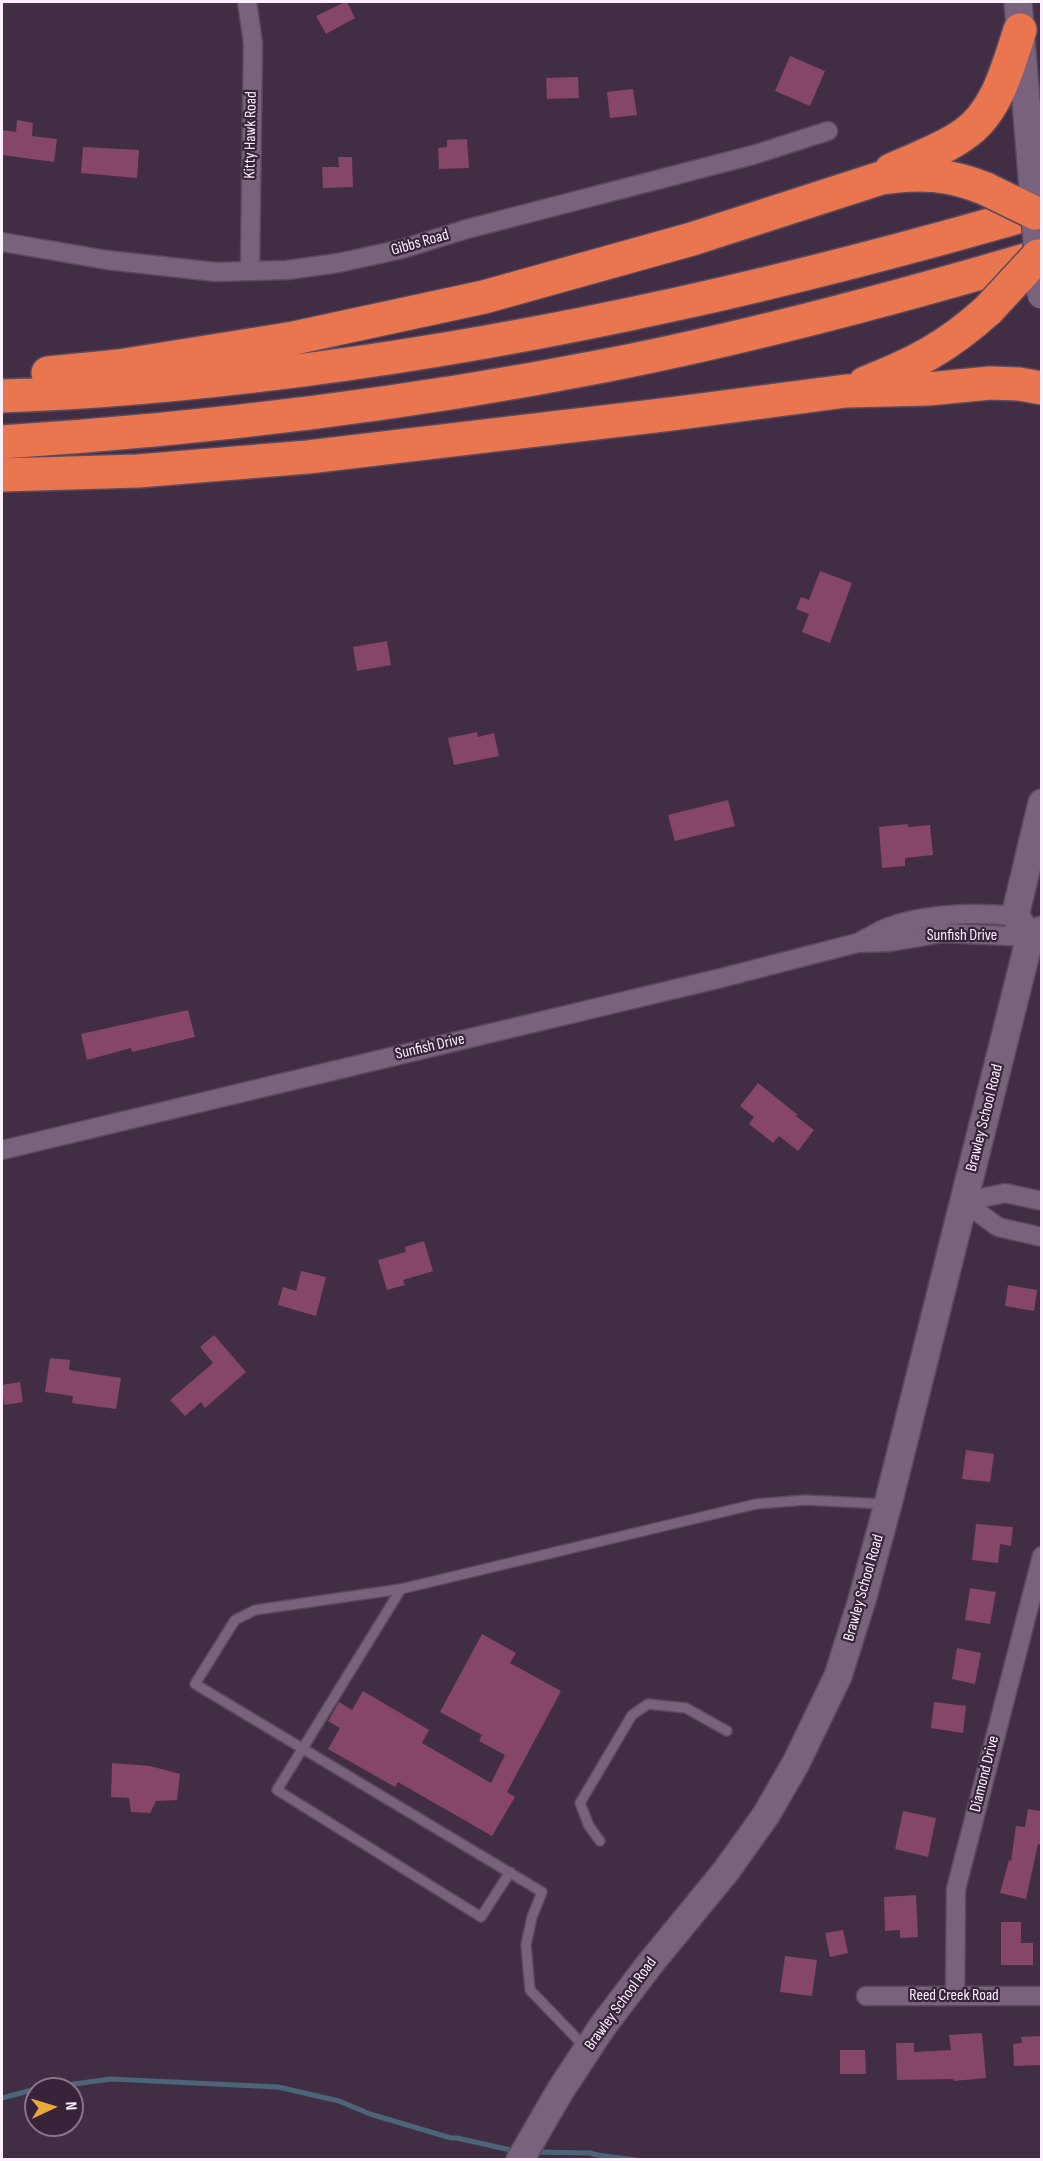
<!DOCTYPE html>
<html>
<head>
<meta charset="utf-8">
<style>
	body { margin:0 }
	#map { position:relative; width:1043px; height:2161px; overflow:hidden; background:#422e44; font-family:"Sofia Sans Condensed",sans-serif }
	canvas { display:block }
	.frame { position:absolute; inset:0; border:3px solid #fcf0fe; pointer-events:none }
	.north { position:absolute; left:24px; top:2077px; width:60px; height:60px; box-sizing:border-box; background:#37243a; border:2px solid #867688; border-radius:50%; rotate:86deg; font-size:16px; font-weight:700; line-height:24px; text-align:center; color:#fcf0fe }
	.north::after { content:''; display:block; margin:auto; width:21px; height:27px; background:#e9aa38; clip-path:polygon(50% 0,100% 100%,50% 72%,0 100%) }
</style>
</head>
<body>
<div id="map">
<canvas width="1043" height="2161"></canvas>
<div class="frame"></div>
<div class="north">N</div>
</div>
<script>
const c = document.querySelector('canvas').getContext('2d');
c.lineJoin = 'round';
function strokePath(path, color, width, dash) { c.strokeStyle = color; c.lineWidth = width; c.lineCap = dash ? 'butt' : 'round'; c.setLineDash(dash || []); c.stroke(path); }
function paint(path, color) { c.fillStyle = color; c.fill(path, 'evenodd'); }
function write(font, color, halo, rows, align = 'center') {
  c.font = font + ' "Sofia Sans Condensed",sans-serif'; c.lineWidth = 4.5; c.setLineDash([]); c.textBaseline = 'middle'; c.strokeStyle = halo; c.fillStyle = color; for (const [text, x, y, turn = 0] of rows) {
    c.save(); c.translate(x, y); c.rotate((+turn || 0) * Math.PI / 180); c.textAlign = isNaN(turn) ? turn : align; if (halo) c.strokeText(text, 0, 0); c.fillText(text, 0, 0); c.restore();
  }
}
const stream = new Path2D(`
	M37,2089L111,2079L278,2087L339,2101L370,2114L451,2138H457L515,2151
	M2,2098L36,2089
	M533,2152L590,2153L597,2155L636,2160`);
const building = new Path2D(`
	M345,2H347L355,18L326,34L316,16Z
	M790,56L825,71L810,106L775,91Z
	M578,77L579,98L547,99L546,78Z
	M633,89L637,115L610,118L607,92Z
	M17,120L33,123L32,136L57,139L54,162L2,155V130L16,132Z
	M467,139L469,168L439,169L438,148L447,147V140Z
	M83,147L139,150L137,178L81,173Z
	M338,157H352L353,187L323,188L322,167H339Z
	M820,571L852,583L830,643L802,632L809,614L796,609L801,597L809,600Z
	M387,641L391,665L357,671L353,647Z
	M477,732L478,737L494,733L499,756L454,765L448,738Z
	M728,800L735,826L675,841L668,815Z
	M908,824V827L930,825L933,855L905,858V866L882,868L879,827Z
	M188,1010L195,1037L132,1052L131,1048L87,1060L81,1034Z
	M758,1083L798,1115L796,1116L814,1130L798,1151L779,1136L773,1143L749,1124L754,1117L740,1106Z
	M424,1241L433,1271L403,1280L405,1285L387,1290L378,1260L406,1252L405,1247Z
	M301,1271L326,1277L316,1316L278,1305L283,1287L296,1291Z
	M1008,1285L1037,1290L1034,1311L1005,1306Z
	M214,1335L246,1372L205,1408L201,1402L185,1416L170,1400L213,1363L200,1347Z
	M50,1358L70,1360L69,1370L121,1378L116,1409L72,1403L73,1396L45,1392Z
	M20,1382L23,1402L4,1405L2,1385Z
	M966,1450L994,1454L990,1482L962,1479Z
	M976,1524L1013,1527L1011,1546L1000,1544L998,1563L972,1560Z
	M970,1588L996,1592L990,1624L965,1620Z
	M482,1634L516,1653L510,1663L561,1691L507,1792L515,1797L492,1836L398,1782L395,1787L328,1749L340,1728L328,1721L339,1702L352,1710L363,1691L429,1730L422,1743L491,1783L505,1755L479,1741L482,1735L440,1712Z
	M957,1648L981,1653L975,1684L952,1679Z
	M934,1702L966,1706L963,1733L931,1728Z
	M112,1763L150,1766L180,1774L177,1800L156,1801L150,1813L131,1812L129,1798L111,1797Z
	M1028,1809L1041,1811V1845L1038,1844L1026,1899L1000,1893L1009,1860L1011,1861L1016,1826L1025,1827Z
	M903,1811L936,1818L928,1857L895,1849Z
	M916,1895L918,1937L900,1938V1930L885,1931L884,1897Z
	M1001,1922H1021V1943H1033V1965H1001Z
	M843,1930L848,1953L830,1957L825,1933Z
	M785,1956L817,1960L812,1996L780,1992Z
	M982,2033L986,2078L954,2081L953,2079L897,2080L896,2043H914V2052L951,2050L949,2035Z
	M1041,2036V2065L1014,2066L1013,2044L1022,2043L1021,2037Z
	M840,2050H865L866,2074H840Z`);
const service = new Path2D(`
	M401,1589L277,1790L481,1917L510,1872
	M600,1841L589,1826L580,1803L632,1715L648,1704L686,1708L727,1731
	M586,2048L530,1990L526,1945L532,1917L542,1892L195,1684L235,1620L255,1610L401,1589L756,1504L805,1500L885,1504`);
const minor = new Path2D(`
	M247,2L253,43L250,270
	M2,242L107,260L216,272L287,270L338,263L402,249L467,229L753,155L828,131
	M861,941C870,937 878,931 886,928C923,913 976,912 1015,916
	M2,1150L721,978L857,943L890,942L943,933L1030,937
	M964,1202L998,1227L1042,1237
	M964,1202L1005,1193L1042,1201
	M955,1995L956,1889L1042,1556
	M866,1996H1042`);
const secondary = new Path2D(`
	M1018,2L1032,175
	M1030,937L1015,916L1042,803
	M520,2160L560,2091L602,2027L649,1965L726,1871L766,1815L796,1763L838,1676L862,1600L888,1504L1030,937L1042,930`);
const motorway = new Path2D(`
	M891,170C915,159 942,150 963,135C997,113 1008,66 1020,30
	M48,373L119,366L294,338L484,297L692,239L881,178C919,172 950,174 986,189
	M865,383C916,363 947,347 988,310
	M2,396C103,393 203,383 304,370C556,337 797,281 1042,210
	M2,442C203,429 404,405 603,366C751,337 897,298 1042,255
	M2,475L138,471L308,457L671,414L846,391L928,389L990,383L1019,384L1042,388`);
const secondaryBridge = new Path2D(`
	M1032,175L1041,295`);
const motorwayBridge = new Path2D(`
	M986,189L1035,213
	M988,310L1038,256`);
const streetNames = [
	["Kitty Hawk Road",251,135,-89],
	["Gibbs Road",420,243,-16],
	["Sunfish Drive",962,936],
	["Sunfish Drive",430,1047,-13],
	["Brawley School Road",985,1118,-76],
	["Brawley School Road",864,1588,-74],
	["Diamond Drive",985,1774,-76],
	["Reed Creek Road",954,1996],
	["Brawley School Road",621,2004,-54]
];
strokePath(stream, '#4d6578', 5);
paint(building, '#854668');
strokePath(service, '#5b4a5d', 12);
strokePath(minor, '#5b4a5d', 21);
strokePath(secondary, '#5b4a5d', 30);
strokePath(motorway, '#5b4a5d', 36);
strokePath(service, '#79637c', 9);
strokePath(minor, '#79637c', 18);
strokePath(secondary, '#79637c', 27);
strokePath(motorway, '#ea7650', 33);
strokePath(secondaryBridge, '#5b4a5d', 30, []);
strokePath(motorwayBridge, '#5b4a5d', 36, []);
strokePath(secondaryBridge, '#79637c', 27);
strokePath(motorwayBridge, '#ea7650', 33);
write('16px', '#fcf0fe', '#37243a', streetNames);
</script>
</body>
</html>
